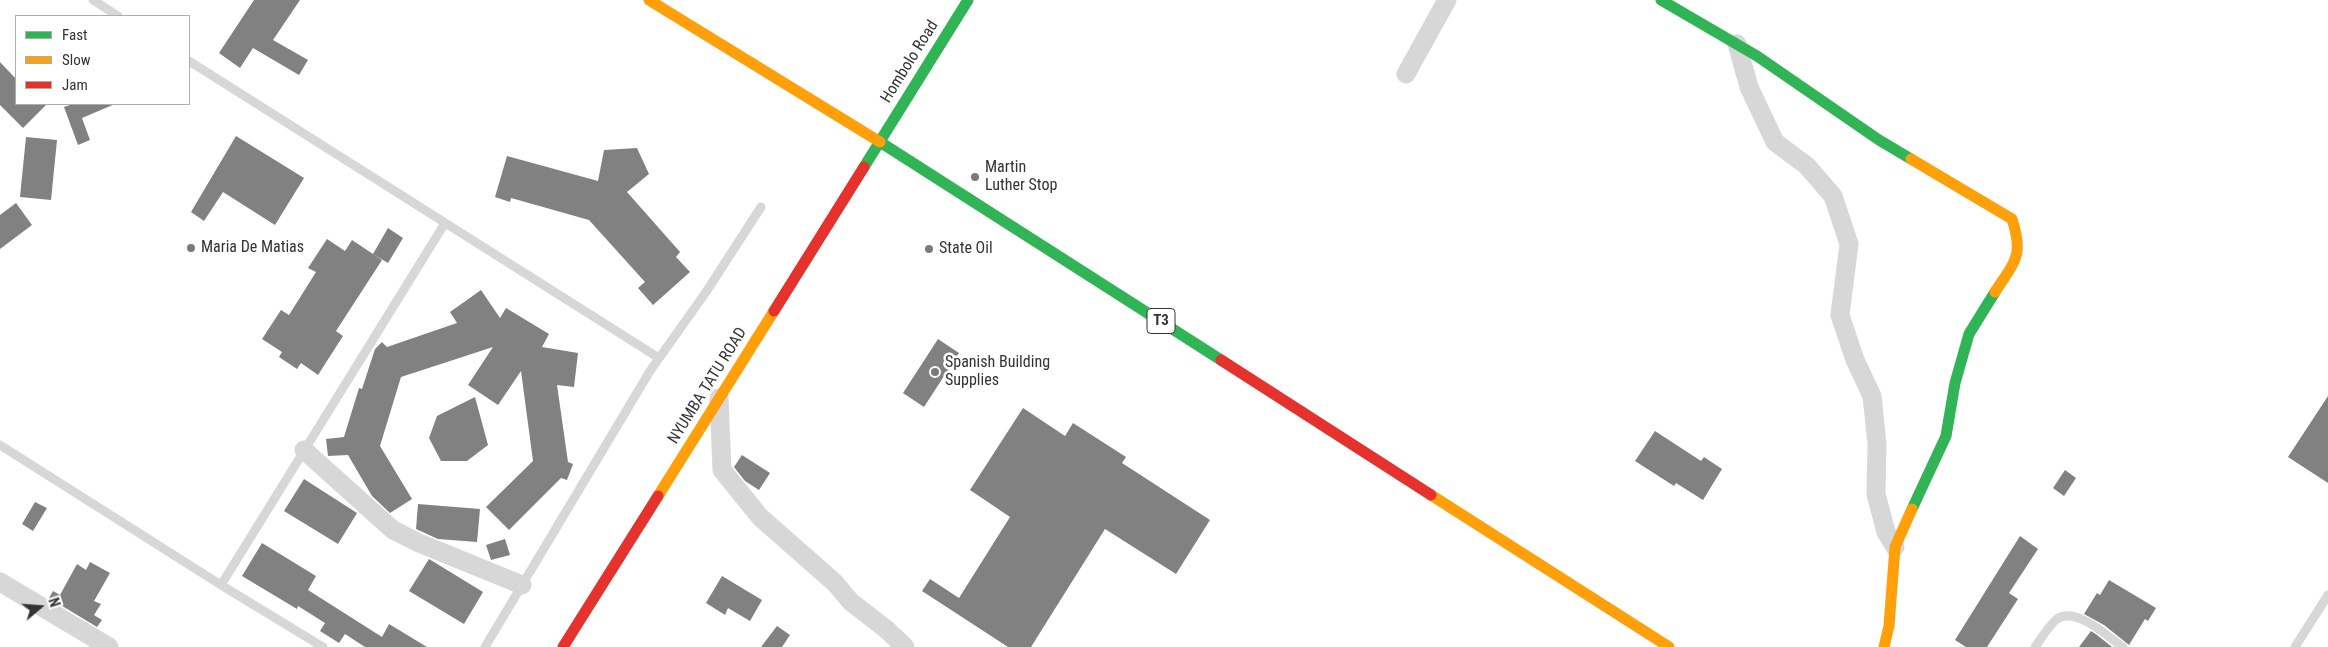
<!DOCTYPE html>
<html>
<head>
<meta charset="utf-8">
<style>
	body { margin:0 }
	#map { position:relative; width:2328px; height:647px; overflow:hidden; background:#fff; font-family:"Roboto Condensed",sans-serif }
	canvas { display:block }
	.legend { position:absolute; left:15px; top:15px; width:175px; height:90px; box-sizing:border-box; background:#fff; border:1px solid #adadad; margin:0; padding:6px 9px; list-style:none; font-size:15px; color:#333 }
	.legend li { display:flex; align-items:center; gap:10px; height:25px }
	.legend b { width:25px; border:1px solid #adadad }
	.north { position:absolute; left:15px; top:582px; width:50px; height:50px; -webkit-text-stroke:4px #fff; paint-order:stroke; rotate:72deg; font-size:14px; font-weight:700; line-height:20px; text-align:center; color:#333 }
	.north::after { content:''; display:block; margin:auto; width:18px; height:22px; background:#333; clip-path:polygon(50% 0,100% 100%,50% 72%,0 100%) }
</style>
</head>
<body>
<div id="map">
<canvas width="2328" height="647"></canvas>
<ul class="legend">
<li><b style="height:6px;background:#30b455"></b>Fast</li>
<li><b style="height:6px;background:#ff9f0a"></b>Slow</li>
<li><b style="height:6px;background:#e5322d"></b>Jam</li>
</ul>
<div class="north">N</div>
</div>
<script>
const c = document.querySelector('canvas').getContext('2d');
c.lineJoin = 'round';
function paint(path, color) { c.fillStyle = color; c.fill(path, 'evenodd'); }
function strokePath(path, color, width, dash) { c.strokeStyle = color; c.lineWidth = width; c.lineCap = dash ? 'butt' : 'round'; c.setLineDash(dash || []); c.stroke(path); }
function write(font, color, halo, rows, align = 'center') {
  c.font = font + ' "Roboto Condensed",sans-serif'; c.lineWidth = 5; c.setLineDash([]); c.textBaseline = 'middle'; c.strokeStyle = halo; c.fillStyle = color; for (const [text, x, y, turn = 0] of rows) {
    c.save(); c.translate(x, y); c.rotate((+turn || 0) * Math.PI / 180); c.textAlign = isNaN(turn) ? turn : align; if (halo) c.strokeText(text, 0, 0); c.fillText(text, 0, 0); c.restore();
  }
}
const building = new Path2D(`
	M254,0H300L273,40L308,60L299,75L253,48L240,68L219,53Z
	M0,62L16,79V104H47L23,128L0,105Z
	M73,104H115L82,118L90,140L78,145L64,107Z
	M236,136L304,178L275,225L223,192L204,221L191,212Z
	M26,137L57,140L51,200L20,197Z
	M637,148L649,174L627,192L680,252L676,257L690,272L653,305L638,288L645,282L589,220L511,198L510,202L495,197L507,156L598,181L604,150Z
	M16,203L32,225L0,249V215Z
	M388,228L403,238L388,263L373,254Z
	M327,239L345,251L352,240L382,260L336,331L343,336L318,375L301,363L297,369L279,357L282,352L262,339L281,310L289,315L316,272L308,268Z
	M481,290L500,318L506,308L549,334L542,347L578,353L574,387L557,385L568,462L573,464L567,480L561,478L509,530L486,507L533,461L521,371L498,405L468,385L493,347L401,377L380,446L412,499L390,513L372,496L348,455L328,456L326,439L344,437L359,388L362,389L375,349L382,342L387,347L457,323L450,312Z
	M938,339L959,353L924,407L903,393Z
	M2328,396V483L2288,457Z
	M475,397L488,445L467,461H441L429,438L437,416Z
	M1023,408L1065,436L1073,423L1126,457L1122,463L1210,520L1176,574L1105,529L1031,647H1008L922,591L930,579L959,598L1010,517L970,490Z
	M1655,431L1701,461L1704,457L1722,469L1703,500L1676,483L1674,486L1635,461Z
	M742,455L770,473L759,490L745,481L734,467Z
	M2065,470L2076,478L2064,496L2053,488Z
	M304,479L357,513L338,544L284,511Z
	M35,502L47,508L33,531L22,524Z
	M418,504L480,509L477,542L438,539L416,529Z
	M2020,536L2038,549L2009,593L2018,599L1987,647H1966L1955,640Z
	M505,539L510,555L491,560L486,545Z
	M262,543L316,576L308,590L382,637L389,624L427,647H365L345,634L339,643L320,631L325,623L298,606L297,609L242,576Z
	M429,559L483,592L464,624L409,591Z
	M90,562L110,573L94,601L101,604L94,615L102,620L97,627L49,598L53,591L60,595L77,564L86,570Z
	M722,576L762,600L750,621L728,608L725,615L706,603Z
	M2109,580L2156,608L2148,621L2145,619L2129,645L2104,625L2084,614L2097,593L2100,595Z
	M777,626L790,635L782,647H761Z
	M2091,631L2097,635L2112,647H2079Z`);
const lane = new Path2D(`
	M93,0L118,16
	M189,61L659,358
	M0,445L221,585L323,647
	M221,585L445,223
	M485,647L650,371L706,292L761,207
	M2035,647C2041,639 2049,625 2057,619C2076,606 2108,637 2123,647
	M2295,647L2328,595`);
const street = new Path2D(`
	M1737,44L1749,87L1775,142L1807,166L1833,196L1849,244L1840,315L1855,360L1872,396L1877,444L1876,494L1886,532L1895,547
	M1406,74L1447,0
	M719,398L722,470L760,517L835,583L851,602L886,629L905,647
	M304,450L393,530L419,543L522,585
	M0,582L109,647`);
const fast = new Path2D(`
	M1661,0L1757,56L1879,140L1911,159
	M880,142L1221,360
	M864,167L968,0
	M1912,509L1946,436L1955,383L1969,334L1995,292`);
const slow = new Path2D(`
	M649,0L880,142
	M1911,159L2012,219C2024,256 2015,261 1995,292
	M1431,495L1669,647
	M658,496L774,311
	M1884,647L1889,626L1895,547L1912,509`);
const jam = new Path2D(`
	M774,311L864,167
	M1221,360L1431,495
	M563,647L658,496`);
const markers = [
	[975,177,5,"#7a7a7a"],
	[191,248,5,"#7a7a7a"],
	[929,249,5,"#7a7a7a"],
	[935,372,5,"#7a7a7a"]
];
const shields = [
	[1161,321,28]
];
const shieldNames = [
	["T3",1161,321]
];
const streetNames = [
	["Hombolo Road",910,62,-58],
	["NYUMBA TATU ROAD",708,386,-58]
];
const poiNames = [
	["Martin",985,168],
	["Luther Stop",985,186],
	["Maria De Matias",201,248],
	["State Oil",939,249],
	["Spanish Building",945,363],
	["Supplies",945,381]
];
paint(building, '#818181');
strokePath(lane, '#d7d7d7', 9);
strokePath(street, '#d7d7d7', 19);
strokePath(fast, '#30b455', 11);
strokePath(slow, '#ff9f0a', 11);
strokePath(jam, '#e5322d', 11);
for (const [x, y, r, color] of markers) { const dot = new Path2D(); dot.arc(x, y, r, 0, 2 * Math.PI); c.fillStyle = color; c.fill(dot); strokePath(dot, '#fff', 2); }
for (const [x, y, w] of shields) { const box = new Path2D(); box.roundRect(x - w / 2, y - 12.5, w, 25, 4); c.fillStyle = '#fff'; c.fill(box); strokePath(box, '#333', 1); }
write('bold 15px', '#333', null, shieldNames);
write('16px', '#333', '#fff', streetNames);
write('16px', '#333', '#fff', poiNames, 'left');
</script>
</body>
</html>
